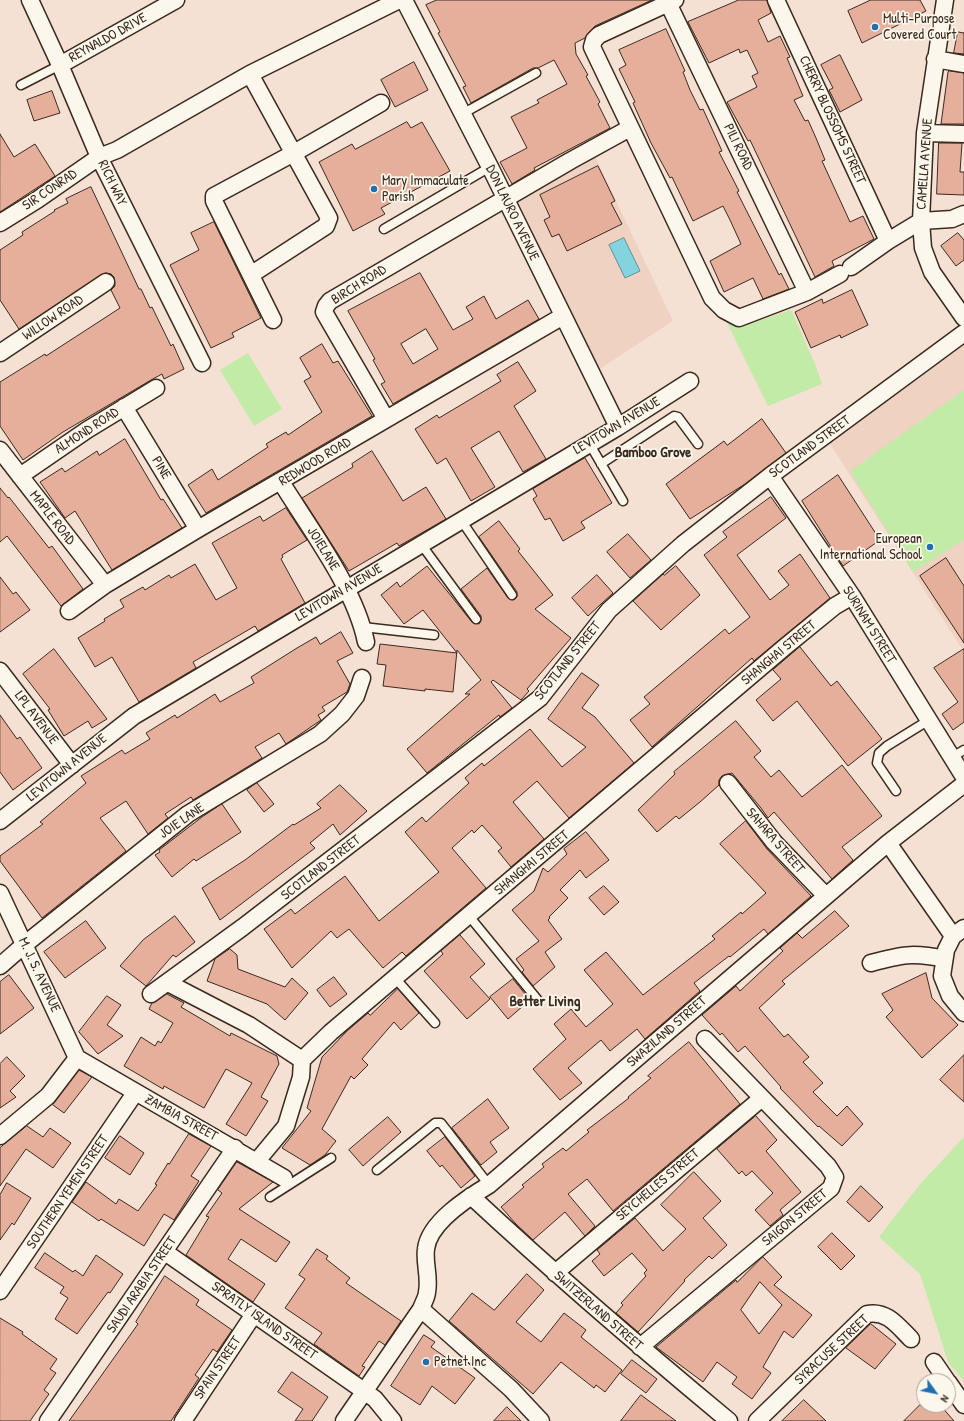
<!DOCTYPE html>
<html>
<head>
<meta charset="utf-8">
<style>
	body { margin:0 }
	#map { position:relative; width:964px; height:1421px; overflow:hidden; background:#f5e1d4; font-family:"Patrick Hand",sans-serif }
	canvas { display:block }
	.north { position:absolute; left:916px; top:1373px; width:40px; height:40px; box-sizing:border-box; background:#fbf7ec; border:1px solid #aea59a; border-radius:50%; rotate:123deg; font-size:11px; font-weight:700; line-height:16px; text-align:center; color:#3b2a1e }
	.north::after { content:''; display:block; margin:auto; width:14px; height:18px; background:#1f6fb2; clip-path:polygon(50% 0,100% 100%,50% 72%,0 100%) }
</style>
</head>
<body>
<div id="map">
<canvas width="964" height="1421"></canvas>
<div class="north">N</div>
</div>
<script>
const c = document.querySelector('canvas').getContext('2d');
c.lineJoin = 'round';
function paint(path, color) { c.fillStyle = color; c.fill(path, 'evenodd'); }
function strokePath(path, color, width, dash) { c.strokeStyle = color; c.lineWidth = width; c.lineCap = dash ? 'butt' : 'round'; c.setLineDash(dash || []); c.stroke(path); }
function write(font, color, halo, rows, align = 'center') {
  c.font = font + ' "Patrick Hand",sans-serif'; c.lineWidth = 3.5; c.setLineDash([]); c.textBaseline = 'middle'; c.strokeStyle = halo; c.fillStyle = color; for (const [text, x, y, turn = 0] of rows) {
    c.save(); c.translate(x, y); c.rotate((+turn || 0) * Math.PI / 180); c.textAlign = isNaN(turn) ? turn : align; if (halo) c.strokeText(text, 0, 0); c.fillText(text, 0, 0); c.restore();
  }
}
const built = new Path2D(`
	M595,156L673,321L598,370L518,202L572,167Z
	M964,343V652L828,441Z`);
const green = new Path2D(`
	M791,310L815,364L822,384L768,406L727,323L743,326Z
	M248,353L282,409L254,426L220,370Z
	M964,390V540L913,572L850,471Z
	M964,1137V1381L948,1362L920,1274L879,1237L921,1183Z`);
const water = new Path2D(`
	M624,238L640,271L625,278L609,245Z`);
const building = new Path2D(`
	M437,0H652L595,26L585,38L575,43L576,54L588,75L586,76L600,102L598,104L610,128L534,168L535,170L512,184L500,162L527,148L511,117L539,103L537,100L567,84L554,60L538,68H533L471,103L463,87L466,86L438,33L440,32L426,5Z
	M739,0H767L771,13L758,20L768,42L780,36L790,57L787,58L803,96L794,100L805,121L808,120L816,138L825,160L822,161L850,222L863,216L874,239L832,261L834,266L815,277L750,140L748,141L727,102L757,87L752,76L758,73L747,50L740,53L739,49L709,63L688,22Z
	M871,0H920L926,11L862,43L848,11Z
	M666,29L685,71L683,72L690,90L700,110L703,109L713,131L722,151L719,152L739,191L737,192L779,275L781,273L789,289L763,299L753,278L724,292L710,261L741,244L730,220L723,206L693,221L672,177L670,178L651,143L633,103L635,102L619,69L626,65L619,50Z
	M958,32L964,33V54L954,53Z
	M840,55L862,100L840,112L829,90L833,88L821,65Z
	M414,62L428,90L395,107L381,80Z
	M950,71L964,73V124H941L948,72Z
	M52,91L60,113L34,121L27,100Z
	M407,122L411,128L422,122L450,171L381,208L385,214L353,231L319,162L352,144L355,149Z
	M0,134L14,157L35,144L55,176L0,212Z
	M939,143H962L960,172H964V195L937,194Z
	M598,166L615,201L611,203L622,224L567,251L559,234L552,237L544,220L550,217L540,195Z
	M91,187L139,289H141L150,308L152,307L171,346L173,344L184,369L164,379L162,374L151,380L63,432L23,460L0,426V382L45,354L46,356L120,308L111,290L115,286L114,277L111,274L105,273L19,329L0,300V250L23,235L22,232L55,211L54,210L68,203L66,199Z
	M214,222L261,318L232,333L234,337L211,348L170,265L199,250L191,233Z
	M958,233L964,240V260L956,266L941,246Z
	M420,273L453,330L473,319L466,307L484,296L496,319L528,300L539,319L393,404L381,384L385,382L373,360L375,359L348,311ZM426,329L438,349L413,364L401,344Z
	M852,290L868,325L841,338L840,335L811,348L795,312L822,299L823,303Z
	M322,344L333,363L338,361L372,416L206,513L188,485L212,469L218,480L268,447L266,444L286,432L288,435L322,412L304,381L311,377L300,358Z
	M518,362L536,391L514,406L546,459L523,472L499,431L471,448L495,487L471,501L446,458L437,464L415,429L437,415L439,418L501,381L497,375Z
	M762,419L786,453L745,484L690,519L666,484L724,441L727,445Z
	M125,439L161,500L163,499L182,528L112,570L75,511L65,518L40,482L62,468L65,472L97,451L99,455Z
	M372,451L403,501L426,487L446,519L399,546L397,543L349,571L302,498L353,467L352,464Z
	M585,458L612,503L581,522L585,528L563,541L550,518L545,520L533,499L537,496L533,489Z
	M838,475L880,540L843,566L802,501Z
	M0,488L8,498L9,497L49,548L52,546L83,589L61,606L7,536L0,542Z
	M771,497L786,518L737,555L770,600L789,585L778,571L800,554L830,598L754,661L752,658L652,747L630,720L650,704L644,697L725,629L729,634L750,617L704,555L727,537L723,532Z
	M286,508L307,540L282,555L283,557L281,559L305,603L258,631L255,626L193,662L196,668L139,702L112,657L95,667L78,638L105,621L104,619L124,607L120,600L143,587L145,590L169,575L171,578L195,564L216,600L237,588L212,543L260,516L263,521Z
	M499,521L520,549L518,551L553,595L535,609L571,638L527,689L529,691L521,700L493,680L491,682L512,708L500,717L499,715L427,773L407,749L470,694H465L481,680L457,650L453,692L425,689V691L383,686L386,665L377,664L380,644L457,653L423,610L404,624L381,595L397,582L400,587L427,566L472,622L479,624L481,621V616L461,589L487,568L508,598L513,600L517,597V592L479,537Z
	M628,534L651,560L630,578L607,552Z
	M946,558L964,586V643L920,576Z
	M676,566L700,595L661,630L633,601L663,574L664,575Z
	M597,575L613,593L588,616L572,598Z
	M0,577L13,594L16,592L30,610L0,632Z
	M341,632L353,653L337,661L350,684L347,692L322,707L325,711L318,715L321,720L286,744L279,733L255,747L262,758L193,800L191,797L165,814L168,818L148,834L126,801L100,818L126,851L42,918L0,861V856L43,824L40,822L86,783L81,776L122,750L125,754L150,739L146,733L175,715L177,718L215,694L220,702L254,683L251,677L297,648L316,637L320,644Z
	M800,647L831,686L837,681L882,739L848,766L797,701L773,721L756,700L781,679L773,670Z
	M54,649L107,719L92,728L88,721L64,736L48,710L50,709L23,674Z
	M964,649V722L953,730L942,714L958,702L934,668Z
	M582,673L599,685L582,708L595,717L634,763L569,818L537,781L513,802L544,839L511,867L498,851L502,848L482,825L474,833L472,830L452,848L486,888L406,956L402,952L383,968L349,929L337,938L331,931L292,968L264,929L291,909L295,914L345,876L379,921L439,872L405,832L422,817L426,822L448,802L469,783L465,778L482,763L484,766L530,729L562,767L586,747L548,719Z
	M0,715L17,739L20,737L42,768L13,790L0,772Z
	M736,721L761,751L754,757L771,777L779,770L802,797L842,765L882,816L842,847L853,860L832,879L774,812L768,818L761,808L732,773L722,776L719,780V785L700,802L679,819L676,816L657,832L638,810L675,774L674,772Z
	M257,783L274,804L264,812L247,790Z
	M340,785L367,811L340,835L333,824L310,843L315,848L220,920L202,888L245,860L293,824L294,825L321,808L317,804Z
	M222,804L241,832L196,861L194,859L172,877L155,855L160,852L159,850L202,817Z
	M746,821L767,849L811,896L768,934L764,929L730,957L729,956L694,983L700,991L645,1039L637,1029L610,1051L601,1040L568,1068L582,1083L560,1100L533,1069L566,1039L554,1024L571,1009L586,1027L613,1004L584,970L606,952L643,995L715,939L712,936L741,912L742,914L766,893L720,844Z
	M586,832L609,860L586,878L580,870L560,890L568,898L549,917L550,918L548,920L562,939L545,952L555,967L533,986L522,972L524,970L516,959L539,941L512,910L534,891L543,868L548,872L567,854L564,849Z
	M604,886L619,902L604,915L589,898Z
	M835,911L849,926L782,981L785,984L759,1008L784,1037L788,1034L809,1057L803,1062L823,1083L813,1092L837,1116L847,1106L863,1124L842,1146L819,1126L818,1127L780,1088L781,1087L745,1046L738,1052L722,1033L720,1035L702,1015L736,986L740,991L783,951L780,948L797,933L802,938Z
	M175,916L195,942L176,957L173,955L146,986L120,966L143,940Z
	M86,921L106,948L65,978L44,952Z
	M460,935L485,964L470,977L490,999L467,1019L424,971L443,954L441,951Z
	M230,949L237,955L238,969L285,987L292,978L308,993L285,1020L267,1004L207,981L215,959Z
	M926,973L932,998L958,1025L922,1058L886,1017L893,1010L882,994Z
	M9,975L34,1008L0,1034V982Z
	M334,977L347,994L330,1007L317,990Z
	M513,979L530,1000L508,1019L490,997Z
	M398,989L419,1013L401,1030L394,1022L362,1059L368,1065L354,1079L351,1076L322,1129L336,1141L325,1155L310,1165L282,1148L311,1111L307,1108L322,1057L347,1031L368,1013L370,1015Z
	M167,994L184,1003L181,1007L230,1036L231,1033L277,1056L279,1064L261,1097L268,1101L246,1136L226,1124L252,1083L226,1069L204,1108L164,1086L163,1089L124,1066L141,1037L155,1046L158,1041L161,1043L173,1023L149,1009L152,1003Z
	M107,996L121,1005L107,1025L123,1036L98,1054L79,1032Z
	M689,1042L740,1104L613,1211L587,1179L568,1194L595,1226L585,1236L565,1212L533,1240L516,1224L501,1207L524,1187L522,1185L544,1167L542,1164L563,1148L566,1151L589,1132L587,1130L629,1098L628,1097L651,1078L648,1076Z
	M964,1055V1102L940,1080Z
	M7,1057L25,1076L10,1091L16,1097L0,1108V1064Z
	M79,1070L92,1077L64,1113L53,1105Z
	M488,1099L509,1128L490,1142L497,1152L481,1165L452,1128Z
	M756,1116L777,1140L766,1151L801,1192L780,1210L783,1215L770,1226L755,1210L773,1193L752,1171L746,1176L742,1171L739,1174L717,1149Z
	M388,1117L401,1132L363,1166L349,1150Z
	M27,1126L43,1137L50,1128L71,1143L53,1168L26,1149L0,1186V1148Z
	M189,1134L211,1146L191,1176L199,1181L174,1220L164,1214L144,1246L101,1219L99,1221L72,1202L86,1182L116,1204L119,1199L138,1211L157,1185L155,1184L168,1163L169,1164Z
	M120,1136L144,1153L130,1175L105,1158Z
	M445,1137L475,1176L461,1188L442,1165L440,1167L427,1151Z
	M237,1162L273,1182L239,1209L290,1242L276,1262L241,1239L228,1259L265,1284L253,1302L186,1255L209,1217L206,1216L222,1193L218,1190Z
	M694,1172L721,1201L703,1218L727,1245L712,1259L709,1256L684,1280L685,1281L638,1332L616,1313L623,1305L621,1303L646,1276L644,1273L647,1270L632,1253L604,1276L592,1261L600,1254L597,1250L635,1218L663,1251L686,1229L661,1205Z
	M7,1183L31,1198L14,1225L12,1223L0,1240V1195Z
	M861,1186L883,1207L869,1222L847,1202Z
	M832,1233L855,1256L841,1270L818,1247Z
	M317,1249L328,1256L326,1259L350,1278L346,1283L401,1321L385,1345L379,1341L362,1366L365,1367L359,1376L314,1344L322,1333L285,1308L305,1279L299,1275Z
	M45,1253L73,1272L75,1270L83,1276L96,1255L123,1274L110,1293L108,1292L77,1334L55,1319L68,1298L60,1293L64,1287L35,1268Z
	M763,1257L782,1277L774,1285L812,1315L793,1338L784,1331L763,1367L771,1373L752,1399L732,1384L737,1377L717,1362L703,1382L656,1347L736,1280L737,1282ZM760,1282L782,1305L759,1334L741,1310Z
	M527,1274L544,1290L516,1322L541,1342L564,1313L586,1330L581,1337L622,1370L605,1392L596,1385L594,1388L561,1362L533,1394L449,1321L472,1293L494,1310Z
	M165,1276L199,1300L196,1305L232,1330L217,1352L213,1349L195,1375L199,1378L171,1421H69L138,1324L136,1322Z
	M0,1318L23,1332L22,1334L57,1359L50,1369L56,1373L44,1390L49,1394L30,1421H0Z
	M871,1324L896,1344L875,1369L846,1348Z
	M424,1335L435,1342L431,1347L475,1378L455,1404L432,1386L420,1405L391,1386Z
	M632,1360L657,1379L646,1393L621,1374Z
	M292,1372L328,1397L312,1421H295L303,1409L278,1392Z
	M641,1395L676,1421H621Z
	M804,1400L826,1421H782Z
	M920,1405H940L954,1421H904Z
	M507,1407L521,1421H494Z`);
const service = new Path2D(`
	M21,85L60,65
	M462,114L536,73
	M384,229L490,167
	M589,443L623,501
	M601,464L674,416L678,417L698,444
	M461,520L512,595
	M421,544L476,619
	M363,627L434,635
	M952,757L964,750
	M896,791L877,763L879,753L887,746L929,720
	M469,916L537,999
	M395,978L435,1023
	M377,1170L435,1123H441L489,1185
	M270,1197L331,1158`);
const minor = new Path2D(`
	M30,0L60,65L99,157L202,363
	M404,0L490,167L618,427
	M675,0L599,35L594,40L592,47L712,298L724,310L739,318L807,292L840,274
	M776,0L888,241
	M945,0L925,133L921,221L923,248L932,272L964,318
	M668,3L807,292
	M935,59L964,64
	M60,65L176,0
	M250,74L329,218L326,226L252,274
	M925,133L964,134
	M0,223L37,200L99,157L117,150L250,74L399,0
	M851,267L888,241L921,221L952,219L964,214
	M273,320L214,201V196L294,153L381,103
	M0,353L106,282
	M124,407L198,529
	M386,419L324,312L326,306L330,301L570,161L630,128
	M0,450L105,585
	M20,476L87,430L156,388
	M770,476L852,596L964,777
	M281,482C310,529 355,588 366,642
	M69,611L105,585L198,529L563,316
	M0,671L72,765
	M728,783L774,842L826,896
	M0,821L134,716L618,427L690,381
	M888,843L953,936
	M0,893L77,1058
	M964,928L953,936L946,950L942,976L950,996L964,1013
	M871,963C901,955 913,952 944,959
	M0,966L24,945L188,814L320,734L342,714L356,696L362,678
	M168,983L249,1025L302,1060
	M151,994L243,927L540,698L609,610L683,544L770,476L964,333
	M77,1058L284,1178
	M0,1136L48,1096L77,1058
	M257,1161L286,1126L301,1077L302,1060L331,1032L786,646L835,606L852,596
	M471,1196C555,1274 641,1348 729,1421
	M165,1252L364,1391L375,1399L393,1421
	M555,1273L762,1098
	M0,1291L135,1093
	M421,1309L511,1389L541,1421
	M640,1347L831,1188L835,1177L828,1166L705,1039
	M934,1362L947,1381
	M948,1382L964,1405
	M48,1421L235,1148
	M183,1421L254,1314
	M344,1421L421,1309C423,1303 427,1297 427,1292C430,1277 424,1263 426,1249C429,1222 469,1197 489,1185L888,843L964,784
	M757,1421L867,1314C887,1310 898,1326 911,1339`);
const markers = [
	[875,27,4,"#1f6fb2"],
	[374,189,4,"#1f6fb2"],
	[930,547,4,"#1f6fb2"],
	[426,1362,4,"#1f6fb2"]
];
const poiNames = [
	["Multi-Purpose",883,19],
	["Covered Court",883,35],
	["Mary Immaculate",382,181],
	["Parish",382,197],
	["European",922,539,"right"],
	["International School",922,555,"right"],
	["Petnet Inc",434,1362]
];
const streetNames = [
	["REYNALDO DRIVE",108,38,-29],
	["CHERRY BLOSSOMS STREET",832,120,65],
	["PILI ROAD",738,147,64],
	["CAMELLA AVENUE",925,164,-86],
	["RICH WAY",112,183,64],
	["SIR CONRAD",50,190,-34],
	["DON LAURO AVENUE",512,213,64],
	["BIRCH ROAD",359,285,-32],
	["WILLOW ROAD",53,318,-34],
	["LEVITOWN AVENUE",617,426,-31],
	["ALMOND ROAD",87,431,-33],
	["SCOTLAND STREET",810,447,-36],
	["REDWOOD ROAD",315,462,-31],
	["PINE",161,468,59],
	["MAPLE ROAD",52,518,52],
	["JOIELANE",323,549,58],
	["LEVITOWN AVENUE",339,593,-31],
	["SURINAM STREET",869,625,58],
	["SHANGHAI STREET",779,653,-40],
	["SCOTLAND STREET",568,661,-51],
	["LPL AVENUE",36,718,53],
	["LEVITOWN AVENUE",67,768,-39],
	["JOIE LANE",182,821,-35],
	["SAHARA STREET",775,841,49],
	["SHANGHAI STREET",532,863,-40],
	["SCOTLAND STREET",321,868,-38],
	["M. J. S. AVENUE",39,975,65],
	["SWAZILAND STREET",667,1032,-41],
	["ZAMBIA STREET",181,1118,29],
	["SEYCHELLES STREET",658,1185,-40],
	["SOUTHERN YEMEN STREET",68,1192,-56],
	["SAIGON STREET",795,1218,-40],
	["SAUDI ARABIA STREET",142,1285,-56],
	["SWITZERLAND STREET",598,1311,41],
	["SPRATLY ISLAND STREET",264,1321,35],
	["SYRACUSE STREET",832,1350,-43],
	["SPAIN STREET",218,1368,-56]
];
const neighbourhoodNames = [
	["Bamboo Grove",653,453],
	["Better Living",545,1002]
];
paint(built, '#f0d2c3');
paint(green, '#c1eba7');
paint(water, '#84d4e0');
strokePath(water, '#679092', 1);
paint(building, '#e6af9b');
strokePath(building, '#3b2a1e', 1);
strokePath(service, '#3b2a1e', 11);
strokePath(minor, '#3b2a1e', 19);
strokePath(service, '#fbf7ec', 8);
strokePath(minor, '#fbf7ec', 16);
for (const [x, y, r, color] of markers) { const dot = new Path2D(); dot.arc(x, y, r, 0, 2 * Math.PI); c.fillStyle = color; c.fill(dot); strokePath(dot, '#fbf7ec', 1.5); }
write('14px', '#3b2a1e', '#fbf7ec', poiNames, 'left');
write('14px', '#3b2a1e', '#fbf7ec', streetNames);
write('bold 15px', '#3b2a1e', '#fbf7ec', neighbourhoodNames);
</script>
</body>
</html>
